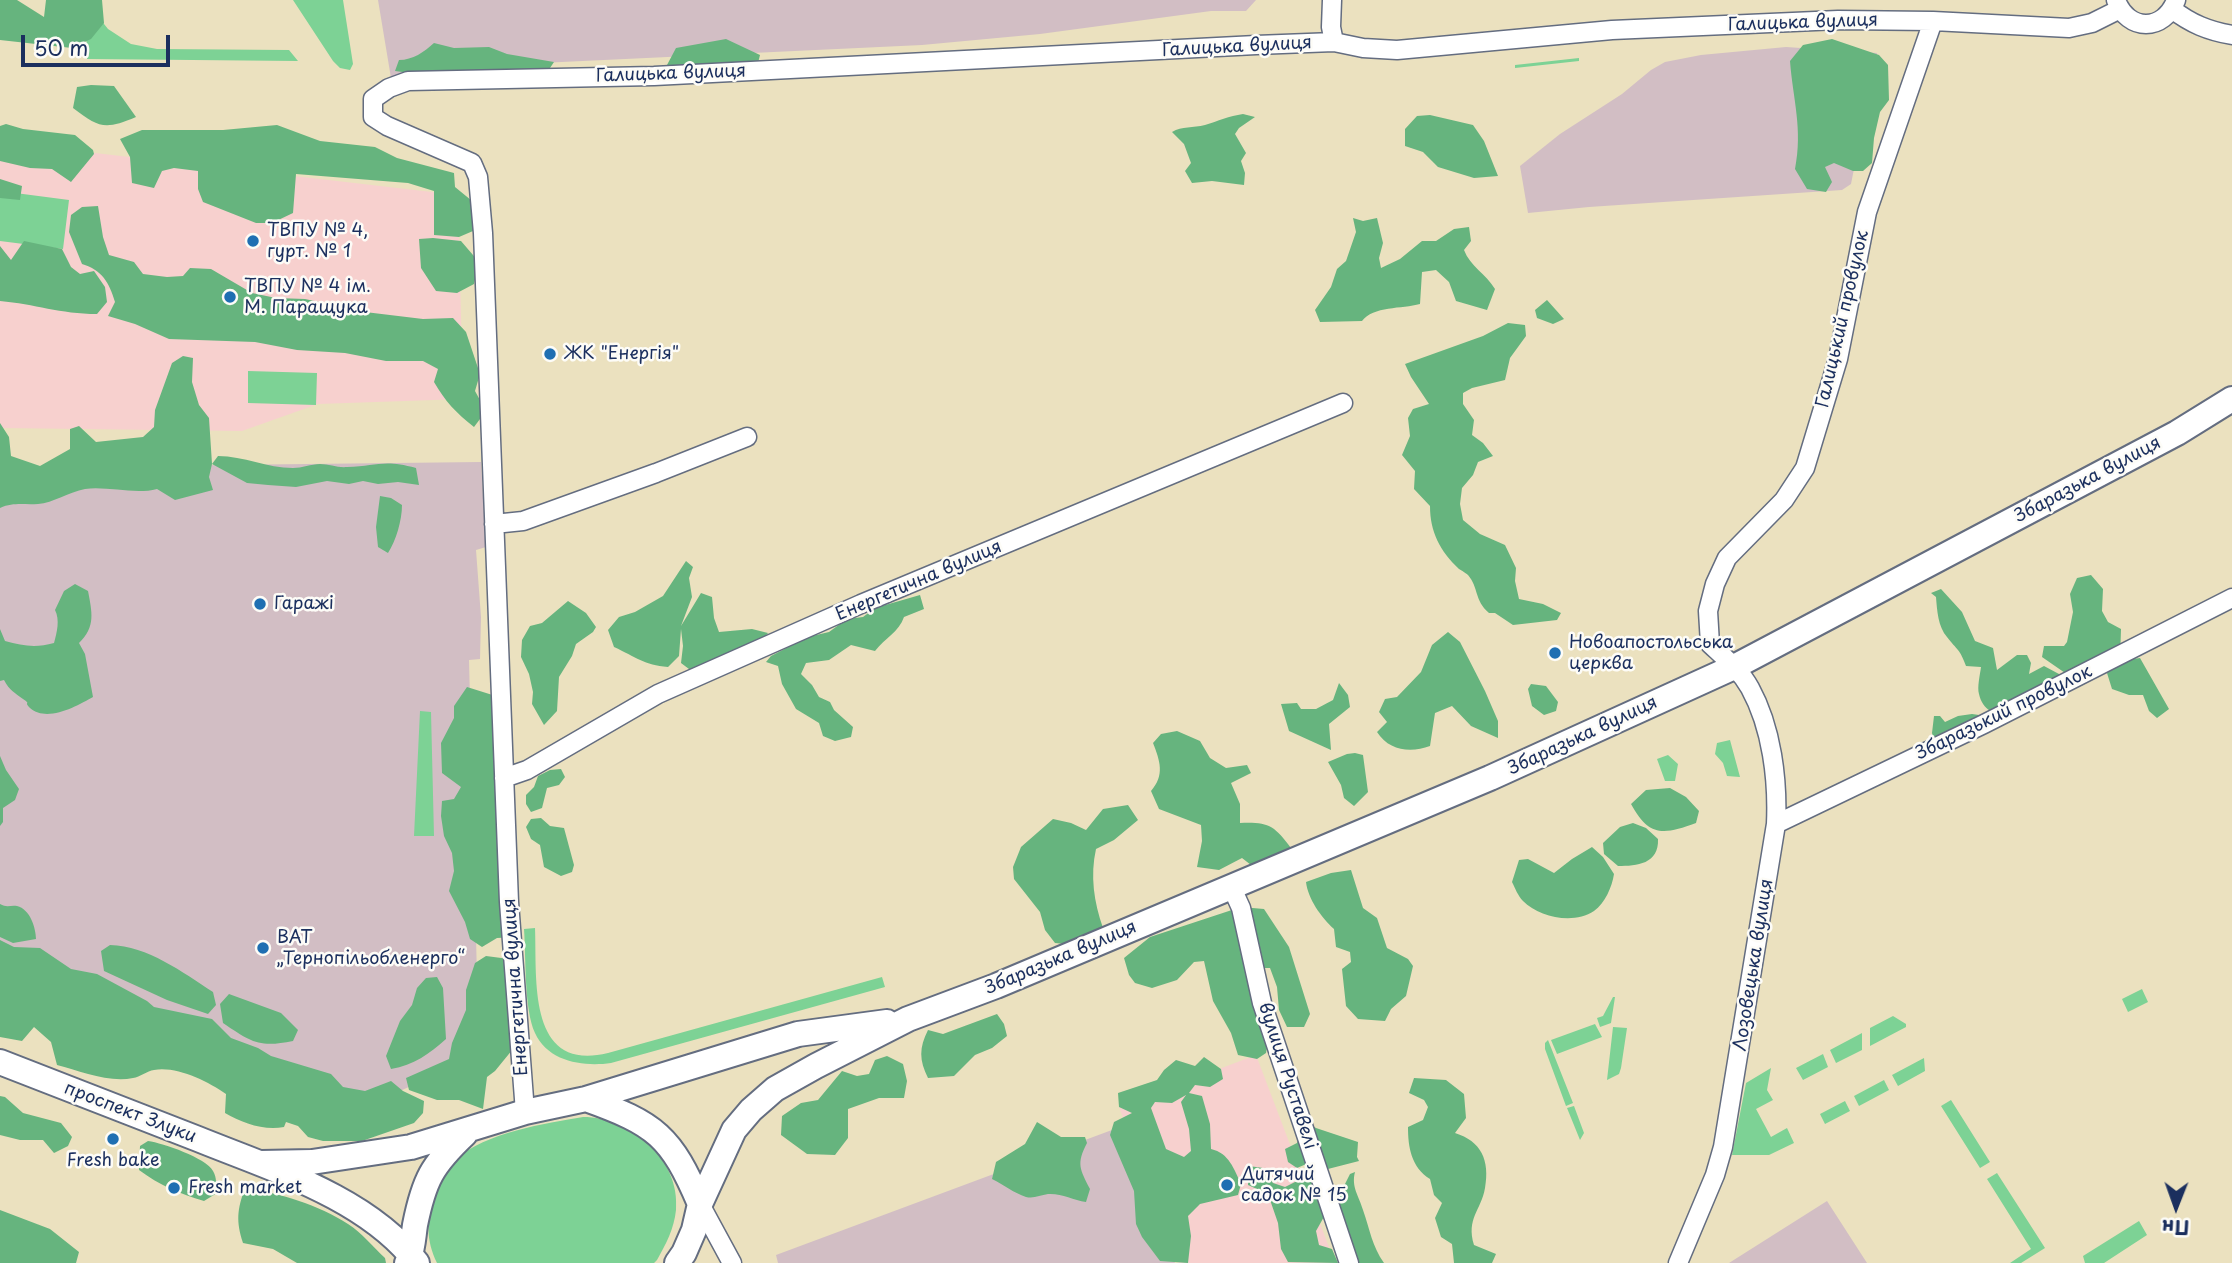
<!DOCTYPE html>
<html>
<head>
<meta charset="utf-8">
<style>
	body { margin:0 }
	#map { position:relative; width:2232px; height:1263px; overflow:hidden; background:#ebe1bf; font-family:"Playpen Sans",sans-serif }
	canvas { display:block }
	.north { position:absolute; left:2141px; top:1172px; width:70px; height:70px; -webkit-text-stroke:5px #fdfcf7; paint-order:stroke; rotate:181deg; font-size:19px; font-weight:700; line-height:28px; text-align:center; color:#1b2f5e }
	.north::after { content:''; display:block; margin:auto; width:24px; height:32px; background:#1b2f5e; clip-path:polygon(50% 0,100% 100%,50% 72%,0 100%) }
	.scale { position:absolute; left:21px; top:35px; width:149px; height:32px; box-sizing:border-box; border:4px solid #1b2f5e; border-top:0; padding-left:9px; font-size:21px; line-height:24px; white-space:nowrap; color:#1b2f5e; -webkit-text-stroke:5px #fdfcf7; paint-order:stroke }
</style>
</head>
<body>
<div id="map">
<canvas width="2232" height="1263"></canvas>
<div class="north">Пн</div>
<div class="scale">50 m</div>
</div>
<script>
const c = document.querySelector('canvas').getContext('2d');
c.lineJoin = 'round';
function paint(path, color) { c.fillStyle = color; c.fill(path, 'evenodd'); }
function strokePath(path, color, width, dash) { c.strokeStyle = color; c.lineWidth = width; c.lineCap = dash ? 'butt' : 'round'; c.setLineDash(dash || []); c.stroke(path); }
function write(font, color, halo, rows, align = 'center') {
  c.font = font + ' "Playpen Sans",sans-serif'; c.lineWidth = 5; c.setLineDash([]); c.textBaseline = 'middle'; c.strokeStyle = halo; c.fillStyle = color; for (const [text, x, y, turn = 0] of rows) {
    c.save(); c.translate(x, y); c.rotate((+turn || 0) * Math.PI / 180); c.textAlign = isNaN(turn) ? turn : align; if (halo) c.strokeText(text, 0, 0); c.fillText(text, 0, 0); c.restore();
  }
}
const built = new Path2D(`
	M0,142L458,195L463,399L318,404L242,431L0,428Z
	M1256,1055L1335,1263H1178L1119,1107Z`);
const industrial = new Path2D(`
	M378,0H1256L1246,11H1211L1040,34L922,45L498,65L391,78Z
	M1786,47L1877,53L1851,184L1842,190L1589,207L1528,213L1520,166L1560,134L1622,94L1651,70L1665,62L1701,55Z
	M0,461L47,467L481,462L486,547L476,550L481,617L480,659L469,660L479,1056L375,1102L0,946Z
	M1120,1127L1175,1263H778L776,1255Z
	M1827,1201L1867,1263H1729Z`);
const green = new Path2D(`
	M85,0L108,29L131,44L157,49L289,50L298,61L87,59Z
	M293,0H343L353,64L350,70L340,68L333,61Z
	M1579,58V61L1515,68V65Z
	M0,191L69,200L63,249L0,241Z
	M248,371L317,373L316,405L248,403Z
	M420,711L431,712L434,836H414Z
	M1730,740L1740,777L1727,776L1723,763L1715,754L1717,743Z
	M1668,755L1678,764L1675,781H1665L1657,759Z
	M535,928C537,979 527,1073 608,1053L882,977L885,987L611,1063C584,1067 548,1062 535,1033C524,1009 526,957 524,929Z
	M2142,989L2148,1002L2128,1012L2122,999Z
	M1613,997H1615L1611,1023L1600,1027L1597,1018L1603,1016Z
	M1893,1016L1906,1024V1027L1870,1046V1028Z
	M1595,1024L1602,1037L1557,1054L1551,1040Z
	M1613,1027L1627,1028L1621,1068L1619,1074L1607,1080Z
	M1862,1033V1050L1836,1063L1830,1050Z
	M1548,1040L1573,1103L1566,1106L1545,1049V1043Z
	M1823,1054L1828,1067L1803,1080L1796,1068Z
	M1924,1058L1925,1071L1898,1086L1892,1075Z
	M1771,1068L1767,1090L1773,1100L1756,1109L1771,1137L1787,1128L1794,1143L1769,1155H1732L1746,1083Z
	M1884,1080L1889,1090L1859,1106L1854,1096Z
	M1951,1100L1990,1162L1980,1168L1941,1106Z
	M1845,1101L1850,1111L1825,1124L1820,1114Z
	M1574,1106L1584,1133L1580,1140L1567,1108Z
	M583,1117C630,1117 681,1159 676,1210C674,1229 666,1244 657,1260L654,1263H437C426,1240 426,1220 435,1196C440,1182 445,1169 456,1159C485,1133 546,1123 583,1117Z
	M1997,1173L2045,1248L2021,1263H2010L2031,1249L1987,1179Z
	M2139,1221L2147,1235L2104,1263H2085L2083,1256Z`);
const forest = new Path2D(`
	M0,0H17L44,17L46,0H102L104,23L91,39L72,48L0,40Z
	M726,39L760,55L756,71L738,73L713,83L677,79L667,65L676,48Z
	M1832,39L1879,55L1888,65L1889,100L1880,112L1874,138L1872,163L1863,171H1853L1834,163L1825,167L1832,182L1826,192L1807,189L1795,169C1803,129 1793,100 1790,61L1803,45Z
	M434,43L454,48L489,47L507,54L554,62L550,68L489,80H461L395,71L399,60C413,60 424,52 434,43Z
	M91,85L114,86L136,117C105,130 99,128 73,108L77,87Z
	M1243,114L1255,117L1239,128L1235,134L1246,153L1241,161L1245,173L1244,185L1212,181L1192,183L1185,171L1191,163L1184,144L1172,132C1182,126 1193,128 1205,125C1218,121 1229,116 1243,114Z
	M1430,115L1473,125L1484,141L1498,176L1474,178L1438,167L1423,152L1405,146V129L1417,116Z
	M6,124L23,129L75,135L93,150L94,154L71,182L52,169L30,168L0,161V126Z
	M277,125L320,141L375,147L397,158L454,173L455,187L477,205L480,228L459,237L434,235V191L408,183L296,174L293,213L272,223H256L203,202L198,189V171L174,168L162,171L154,188L132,183L130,157L120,139L142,130H223Z
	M0,179L22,186L20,200L0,198Z
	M98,206L103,237L109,255L134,262L143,274L167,277L183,276L190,268L211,269L252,293L276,298L305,299L365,312L423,319L453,318L466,332L480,374L475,391L486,411L474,427C456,413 445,401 434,382L438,369L423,361H386L345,353L297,350L255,342L169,339L135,324L108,316L115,302C109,282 102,270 82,264L69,232L71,215L82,207Z
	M1353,218L1363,221L1377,218L1383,243L1379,258L1381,268L1400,259L1422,241H1436L1454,229L1469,227L1471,241L1464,250C1470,266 1486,274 1495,289L1487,310L1456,301L1449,282L1436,270L1422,272L1420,304C1402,309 1373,306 1362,321L1320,322L1315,310L1331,287L1337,269L1346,261L1356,232Z
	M433,238L461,241L479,262L474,284L457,293L436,291L421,268L419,239Z
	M24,241L62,249L71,267L80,274L94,271L105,287L107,302L97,314C60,314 35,304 0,301V246L11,260Z
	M1547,300L1564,319L1553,324L1537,318L1535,310Z
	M1508,323L1525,325L1526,336L1510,358L1505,380L1472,388L1463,393V404L1474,420L1472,435L1483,443L1493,456L1478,462L1473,475L1462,488L1460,504L1463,520L1480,534L1505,545L1516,568L1515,581L1519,599L1543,604L1561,613L1557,620L1513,625L1495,613H1489C1474,600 1479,588 1468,575C1467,574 1461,570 1459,569C1440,551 1430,532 1430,506L1414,489L1415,471L1402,455L1410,436L1408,418L1413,409L1429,404L1411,377L1405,364L1483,336Z
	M183,356L193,358L192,382L199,405L209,418L212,464L218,456C244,456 267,468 293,468C302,468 311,464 320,464C329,464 338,468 347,467C377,466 384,459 416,468L419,485L398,482L378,484L363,481L349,484L327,481L296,487L268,485L247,483L212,464L209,477L213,490L175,500L157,489C135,495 108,486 85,489C69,492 53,503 38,504C23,505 14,502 0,508V423L9,437L11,456L40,466L70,449V429L79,426L96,442L143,437L154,427L155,410L172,363Z
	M380,496L391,498L402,505C402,520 396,541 388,553L378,547L376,527Z
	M686,561L693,567L689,578L692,597L681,626L701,593L712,597L714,618L719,632L752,629L768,633L760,643L693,672L681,663L683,646L681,629L679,656L668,667C644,665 636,657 614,647L608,630L619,617L635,612L663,596Z
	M2091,575L2103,589L2102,611L2108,622L2121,629L2120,660L2091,675L2083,685L2070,689L2068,675L2042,657L2044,646H2064L2067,642L2073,612L2070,594L2077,578Z
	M75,584L88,591C92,612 96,627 79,643L85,654L93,697C77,706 47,723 30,708C23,701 32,705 23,699C14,692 10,691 4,680L0,681V629L5,641C23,646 36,648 54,643C57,632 60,620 55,610L64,591Z
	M1941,589L1962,612L1975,641L1993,648L1997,670L2017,655H2027L2031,663L2029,674L2044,666L2059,674L2060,688L2043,695L2034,711C2015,717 1985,721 1979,694C1977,687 1980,675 1981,667L1966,666C1960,649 1957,650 1947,637C1938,627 1937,610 1936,597L1931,593Z
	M920,595L924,609L904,617C899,632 885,638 875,651L851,645L829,660L806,663L801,674L812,685L819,697L830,702L834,710L853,727L851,737L835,741L823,736L819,723L796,709L782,684L778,666L766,662L771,656L808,637L829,632L847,619L863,617L875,608Z
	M568,601L586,613L596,627L593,632L576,644L572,656L559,677L557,711L544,725L532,704L533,692L529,674L521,657L522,640L530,626L542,623Z
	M1448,632L1460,642L1485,691L1498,721V738L1471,726L1452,706L1435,713L1430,746C1411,753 1389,751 1377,732L1387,722L1379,712L1385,699L1397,697L1421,672L1432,645Z
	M2140,658L2169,709L2157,718L2149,711L2143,695H2129L2112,689L2107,673L2119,661Z
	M1339,683L1348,695L1350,707L1329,724L1331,750L1289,731L1281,704L1297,703L1301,709H1316L1333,700Z
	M1531,684L1546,686L1558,702L1556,711L1544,715L1532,706L1528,689Z
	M467,687L502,698L516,937L497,938L482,947L470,939L465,922L449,891L454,871L452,853L444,836L441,816L442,801L454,799L461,787L442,773L441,743L454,718V706Z
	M1972,714L1979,715L1983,723C1972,736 1963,747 1946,751L1935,744L1932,733L1934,716H1940L1945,722L1958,716Z
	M1177,731L1200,741L1210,758L1226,768L1247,765L1251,773L1231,783L1240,804V823C1268,822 1274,825 1291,848L1268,862L1251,865L1242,858L1219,870L1197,867L1202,841L1201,825L1159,809L1151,791C1165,775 1160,761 1153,743L1161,734Z
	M1355,753L1363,755L1368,792L1354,806L1344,798L1341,785L1328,762L1347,754Z
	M0,756L6,770L19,789L15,800L3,808V822L0,826Z
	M561,769L565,777L559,785L547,788L542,808L531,812L526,804V795L534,787L538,776L550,770Z
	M1670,788L1686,797L1699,811L1696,823C1663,835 1649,837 1631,804L1646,790Z
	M1128,805L1138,820L1114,840L1096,849C1090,876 1094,902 1103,928L1074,945L1055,943L1045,930L1040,912L1014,879L1013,867L1021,847L1053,819L1071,823L1086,830L1103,809Z
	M541,818L550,826L564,828L574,865L572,872L561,876L544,867L540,845L531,839L526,827L531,819Z
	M1633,823L1646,828L1658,839C1659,864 1637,866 1618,866L1604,854L1603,843L1620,827Z
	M1592,847L1603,857L1614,874C1612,887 1605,903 1594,911C1573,925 1539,917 1523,901C1518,896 1515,888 1512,882L1519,860L1528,859L1554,873L1572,859Z
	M1351,870L1363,908L1377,918L1387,948L1408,959L1413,966L1406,996L1391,1009L1385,1021L1358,1019L1346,1006L1342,969L1351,962L1350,952L1336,947L1334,929C1321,917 1308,899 1306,882L1331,873Z
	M0,904C7,908 10,905 17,906C30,909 36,928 36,939L13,943L0,937Z
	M1241,907L1264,909L1289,947L1310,1014L1304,1027H1287L1279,1010L1277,987L1270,968H1260L1271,1025L1266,1053L1257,1059L1238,1055L1231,1033L1213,1001L1204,961L1194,962L1177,980L1152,988L1135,983L1129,975L1124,958L1150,937Z
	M0,940L14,947L40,948L71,969L97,974L147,1001L154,1007L212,1019L231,1038L258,1048L271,1056L331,1074L343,1087L365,1091L391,1081L403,1091L424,1101L423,1113L414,1123L362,1141H323L308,1137L298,1126L286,1122L284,1127C264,1131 242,1123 225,1113L226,1094C207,1081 177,1066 154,1070C147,1071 140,1077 133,1078C109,1083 80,1071 57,1065L51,1042L34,1027L22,1041L0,1037Z
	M110,945C148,946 182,972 213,992L216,1005L208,1014L167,1000L104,971L101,951Z
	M486,956L509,959L517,1044L495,1071L487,1077L483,1109L459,1100H437L409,1090L406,1078L449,1059L452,1043L466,1010V990L475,963Z
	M437,977L443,988L446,1039C429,1054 414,1065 391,1069L386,1056L400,1021L412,1005L417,988L426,978Z
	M229,994L281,1013L298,1030L293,1041C259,1048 251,1042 223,1023L220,1004Z
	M997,1014L1004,1024L1007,1036L992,1048L975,1055L954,1076L928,1078C919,1060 919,1048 928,1030L943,1034Z
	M887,1056L903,1064L907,1081L904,1098H879L848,1109V1138L835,1155L807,1154L781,1135L782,1116L801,1103L818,1100L842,1071L857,1076L869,1074L875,1060Z
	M1204,1057L1221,1069L1223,1079L1210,1087L1195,1085L1189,1093L1202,1096L1210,1124L1211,1149C1229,1153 1234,1169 1241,1184L1238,1195L1200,1204L1188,1216L1191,1236L1188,1263L1160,1261L1142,1237L1136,1224L1134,1191L1110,1135L1114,1122L1132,1113L1119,1107L1118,1093L1157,1080L1164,1070L1176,1060L1195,1066ZM1186,1095L1181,1102L1189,1129L1191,1151L1184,1157L1166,1149L1151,1108L1155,1102L1172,1103Z
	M1414,1078L1446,1080L1464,1094L1466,1118L1455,1133C1481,1141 1490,1160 1485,1188C1481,1211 1466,1218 1474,1245L1496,1254L1492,1263H1454L1452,1244L1441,1237L1435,1218L1442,1203L1434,1195L1430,1179C1411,1167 1408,1147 1408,1127L1423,1120L1428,1107L1424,1100L1409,1093Z
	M0,1096L5,1097L23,1113L61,1123L72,1137L68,1146L54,1153L43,1140H20L0,1135Z
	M1304,1121L1316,1128L1358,1142L1357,1157L1359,1161L1324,1170L1304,1165L1297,1168L1288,1162L1285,1149L1297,1143Z
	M1037,1122L1061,1137H1085L1087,1143C1076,1164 1080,1169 1090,1189L1086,1202C1073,1200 1061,1193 1048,1194C1040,1195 1034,1199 1026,1197C1014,1193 1004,1185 992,1179L996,1162L1025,1144Z
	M148,1141C163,1143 206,1158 213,1171C217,1177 216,1186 217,1193L204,1201C180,1194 159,1185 139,1170L140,1146Z
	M1249,1166L1263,1168L1273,1183L1285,1187L1299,1180L1313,1181L1325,1215L1316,1231L1319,1245L1332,1249L1338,1263L1288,1262L1281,1249L1278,1223L1268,1194L1248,1185Z
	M1355,1172C1351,1187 1359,1196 1363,1210C1370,1230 1372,1246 1384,1263H1355L1336,1202L1350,1174Z
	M245,1188C279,1193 319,1205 348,1224C362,1233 373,1247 385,1258L386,1263H297L273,1249L243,1243C236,1221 237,1210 245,1188Z
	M0,1210L50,1229L79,1252L76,1263H0Z`);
const street = new Path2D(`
	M1332,0L1331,27L1334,42
	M2116,0C2128,32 2164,32 2176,0
	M2172,9C2191,24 2209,31 2232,35
	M494,524L523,521L656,473L747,437
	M504,778L527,770L658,694L861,604L1343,403
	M1776,824L1984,724L2232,598
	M1232,888L1241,908L1262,1003L1349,1263
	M525,1112L509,902L483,233L478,177L472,163L387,126L373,117V99L389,88L408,81L654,76L1256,45L1334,42L1363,48L1397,50L1612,30L1838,20L1933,21L2069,28L2092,23L2120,9
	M700,1204L732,1263
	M1678,1263L1715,1175L1723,1147L1776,824C1778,780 1772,728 1750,688C1740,670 1725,658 1710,644L1708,611L1715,584L1727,558L1784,500L1805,468L1838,359L1867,212L1933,21`);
const secondary = new Path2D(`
	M0,1062C66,1088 132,1113 198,1139C272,1169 368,1198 417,1263
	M586,1099C656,1124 671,1136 700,1204
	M261,1163L312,1162L411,1147L525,1112L586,1099L798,1034L887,1022
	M407,1263C413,1251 413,1238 415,1225C424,1180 432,1165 465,1134
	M677,1263L684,1253L694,1230L700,1204L734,1130L751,1110L775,1089L816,1066L908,1019L996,986L1490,778L1734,667L2177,433L2232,399`);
const markers = [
	[253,241,7,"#1f6fb2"],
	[230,297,7,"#1f6fb2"],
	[550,354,7,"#1f6fb2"],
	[260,604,7,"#1f6fb2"],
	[1555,653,7,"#1f6fb2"],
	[263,948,7,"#1f6fb2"],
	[113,1139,7,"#1f6fb2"],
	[1227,1185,7,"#1f6fb2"],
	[174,1188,7,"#1f6fb2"]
];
const streetNames = [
	["Галицька вулиця",1803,23,-2],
	["Галицька вулиця",1237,47,-3],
	["Галицька вулиця",671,74,-2],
	["Галицький провулок",1843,319,-77],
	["Збаразька вулиця",2088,480,-28],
	["Енергетична вулиця",919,581,-23],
	["Збаразький провулок",2004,713,-26],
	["Збаразька вулиця",1583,736,-25],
	["Збаразька вулиця",1061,958,-23],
	["Лозовецька вулиця",1754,965,-81],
	["Енергетична вулиця",516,987,-94],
	["вулиця Руставелі",1287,1076,72],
	["проспект Злуки",130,1113,21]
];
const poiNames = [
	["ТВПУ № 4,",267,231],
	["гурт. № 1",267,252],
	["ТВПУ № 4 ім.",244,287],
	["М. Паращука",244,308],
	["ЖК \"Енергія\"",564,354],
	["Гаражі",274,604],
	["Новоапостольська",1569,643],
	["церква",1569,664],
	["ВАТ",277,938],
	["„Тернопільобленерго“",277,959],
	["Fresh bake",113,1161,"center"],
	["Дитячий",1241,1175],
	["садок № 15",1241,1196],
	["Fresh market",188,1188]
];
paint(built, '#f7d0ce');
paint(industrial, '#d2bec4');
paint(green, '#7dd295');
paint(forest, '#66b47e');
strokePath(street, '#646d80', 21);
strokePath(secondary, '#646d80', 28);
strokePath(street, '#fff', 18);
strokePath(secondary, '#fff', 24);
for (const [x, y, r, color] of markers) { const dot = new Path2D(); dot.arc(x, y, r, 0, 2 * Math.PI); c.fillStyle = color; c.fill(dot); strokePath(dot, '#fdfcf7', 2.5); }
write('18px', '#1b2f5e', '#fdfcf7', streetNames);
write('18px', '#1b2f5e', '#fdfcf7', poiNames, 'left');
</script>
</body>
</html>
